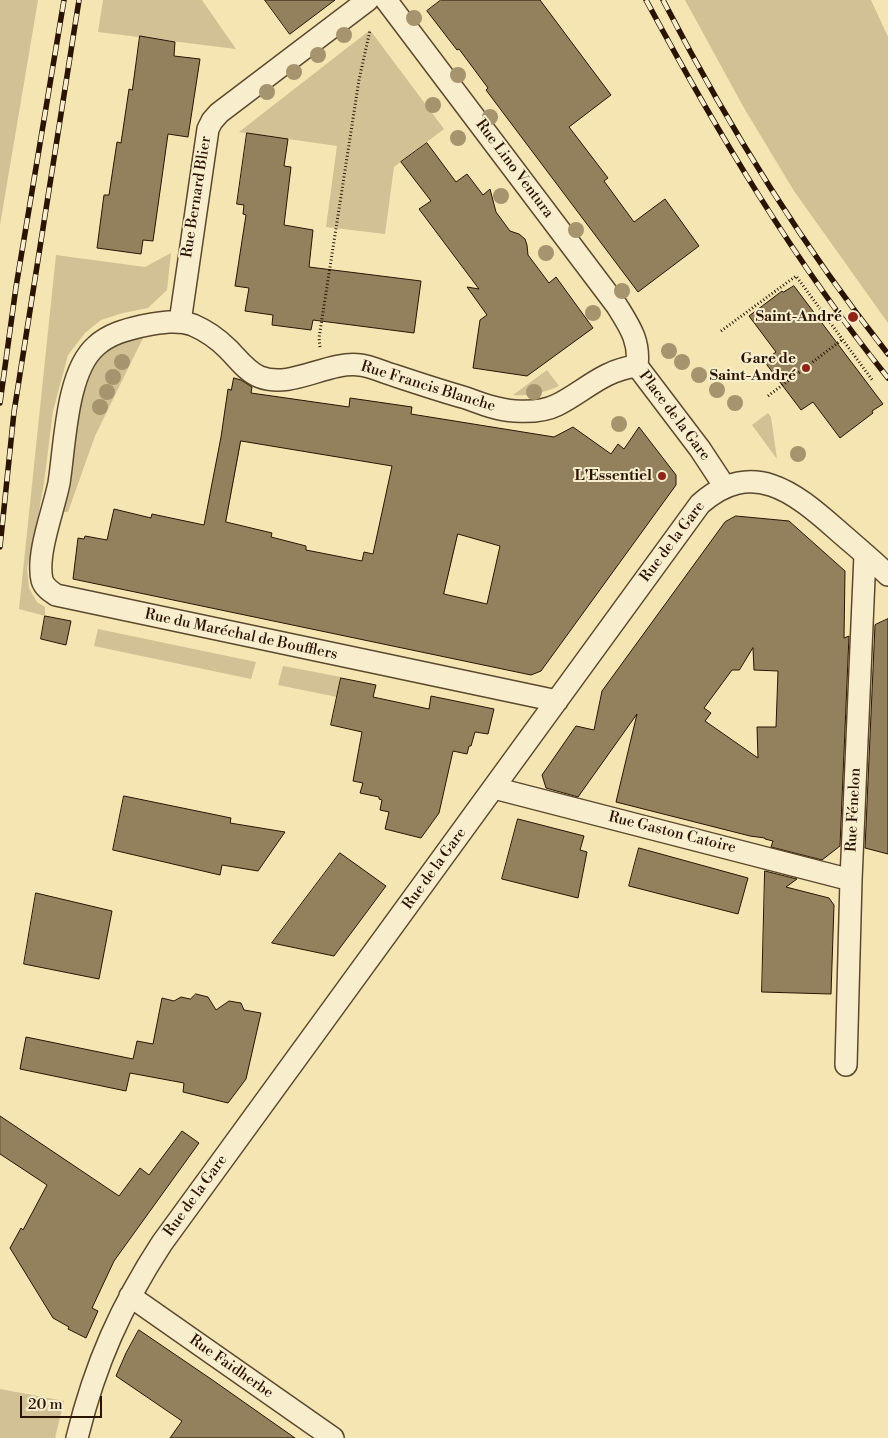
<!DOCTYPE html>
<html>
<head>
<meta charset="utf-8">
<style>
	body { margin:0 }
	#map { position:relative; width:888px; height:1438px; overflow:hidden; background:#f4e5b3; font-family:"Libre Bodoni",serif }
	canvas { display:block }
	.scale { position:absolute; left:20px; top:1396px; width:82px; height:22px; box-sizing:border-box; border:2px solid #2a1400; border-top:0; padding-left:6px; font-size:15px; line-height:18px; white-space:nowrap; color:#2a1400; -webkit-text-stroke:4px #f8eece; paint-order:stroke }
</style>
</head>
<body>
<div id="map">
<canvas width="888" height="1438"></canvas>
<div class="scale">20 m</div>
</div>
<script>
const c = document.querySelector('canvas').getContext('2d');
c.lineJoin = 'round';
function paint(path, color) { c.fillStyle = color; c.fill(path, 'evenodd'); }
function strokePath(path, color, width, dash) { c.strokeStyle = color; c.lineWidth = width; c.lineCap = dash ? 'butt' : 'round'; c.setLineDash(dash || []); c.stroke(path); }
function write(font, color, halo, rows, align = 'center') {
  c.font = font + ' "Libre Bodoni",serif'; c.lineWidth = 4; c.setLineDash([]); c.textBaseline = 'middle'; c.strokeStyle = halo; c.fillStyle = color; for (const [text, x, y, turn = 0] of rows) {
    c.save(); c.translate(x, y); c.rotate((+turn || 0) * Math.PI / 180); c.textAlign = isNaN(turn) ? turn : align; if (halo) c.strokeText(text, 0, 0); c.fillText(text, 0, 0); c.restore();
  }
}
const green = new Path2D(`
	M0,0H38L0,225Z
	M103,0H202L236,49L98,32Z
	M685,0H871L888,37V323L794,191L744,108Z
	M370,30L444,129L394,167L385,234L326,227L337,146L239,132Z
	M171,253L167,290L148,308L123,313L101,320L85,333L68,355L53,411L44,483L33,545L27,568L29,588L37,602L45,607V616L19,609L56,255L145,267Z
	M144,336L95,436L68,512H63C66,502 70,492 71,482C76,450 76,375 102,353C114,343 128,339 144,336Z
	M547,370L559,386C543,393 531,396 513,395Z
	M768,413L771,417L777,459L752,425Z
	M98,629L256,662L251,679L94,646Z
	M283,666L341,677L337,697L278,685Z
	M0,1389L64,1401L55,1438H0Z`);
const building = new Path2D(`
	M265,0H335L290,34Z
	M441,0H540L611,95L569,127L608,178L604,181L634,222L665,199L699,246L638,292L486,90L488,88L459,49L457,50L427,11Z
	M140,36L175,42L174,56L200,59L188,137L168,134L153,241L143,240L141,254L97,248L104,195H109L117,142L121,143L129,89L132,90Z
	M247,133L288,139L284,166L291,167L284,225L313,230L309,267L421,281L414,333L313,320L311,330L272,325L273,315L245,311L249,288L235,286L246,215L243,214L244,205L237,204Z
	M427,143L456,182L467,174L483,195L490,189L496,212L510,231L519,234L525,239L527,245L528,255L549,283L556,277L593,328L527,376L473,368L480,320L487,315L467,287L479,289L419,209L431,201L401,162Z
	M794,286L883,404L872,411L873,413L840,438L813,402L801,410L764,361L776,352L749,316L782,291L783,292Z
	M234,378L241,380L252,387L251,393L349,407L350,398L412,407L411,414L554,437L573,427L611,454L618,444L624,449L639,427L676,475V485L541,671L531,675L73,579L78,538L84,539L85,536L107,540L114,509L151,518L152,514L204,525L221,437L228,389L231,390ZM241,441L392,466L373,554L364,552L362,561L306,550V546L271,537L272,533L226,522ZM458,534L500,546L487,604L444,594Z
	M736,516L789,521L845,571L844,638L849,636L840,846L822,860L771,847L773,841L765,839V838L750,836L616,802L637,714L578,797L546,788L542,775L576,726L594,730L602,691L725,522ZM753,648L754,670L778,671L776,727H757L758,758L705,721L711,713L704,708L732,670H739Z
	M45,616L71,621L66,645L41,639Z
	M888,619V854L865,848L875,625Z
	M341,678L376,685L373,697L429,709L431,696L494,709L488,734L475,732L471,746H469L467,754L453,751L439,813L421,838L385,829L389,812L380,810L382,800L379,799V797L360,793L363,783L353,781L362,732L331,725Z
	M124,796L231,818L230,823L285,832L258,871L222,865L220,875L113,850Z
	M518,819L584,836L580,850L587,852L578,898L502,879Z
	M639,848L748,878L738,914L629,886Z
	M340,853L386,886L334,956L272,943Z
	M765,871L797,879L786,887L829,898L834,905L831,994L762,992Z
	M36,893L112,911L99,979L24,964Z
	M196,994L208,997L216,1010L229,1001L241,1003L244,1010L261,1013L246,1079L228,1103L183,1092L184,1083L130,1073L126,1091L20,1069L26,1037L133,1059L137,1041L153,1044L162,998L174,1001L181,997L190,999Z
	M0,1116L119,1196L140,1168L149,1175L182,1131L199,1143L114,1261L92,1308L98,1311L86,1338L68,1329L69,1327L53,1318L10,1248L21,1228L23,1230L47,1185L0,1154Z
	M139,1330L211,1379L295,1438H170L182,1421L116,1376L126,1353Z`);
const path = new Path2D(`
	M721,331L796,276L873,381
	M320,347L319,338L359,80L370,30
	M768,396L843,339`);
const street = new Path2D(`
	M386,0L617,306C630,327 640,341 637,366L700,449L725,487
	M180,322L208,129L212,121L219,113L368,0
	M557,701L56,595C50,591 44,587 42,580C36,554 54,509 59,483C65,446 66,372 96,346C109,334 125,330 142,326C158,323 177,319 193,325C207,331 217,338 228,349C237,358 247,372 260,377C292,389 327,361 360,365C371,366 382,372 393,375C417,383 441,391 466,398C482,404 498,410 515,411C529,412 545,411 557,405C585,391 603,370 637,366
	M494,788L851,880
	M846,1065L851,880L865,555
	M130,1296L333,1438
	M77,1438C95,1364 121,1306 162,1243L700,504C752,458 794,492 836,529C853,544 871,559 888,575`);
const rail = new Path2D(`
	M646,0C717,132 794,261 888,378
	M663,0C727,124 801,244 888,354
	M0,403L16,287L64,0
	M0,547L14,412L79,0`);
const trees = [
	[414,18],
	[344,35],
	[318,55],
	[294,72],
	[458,75],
	[267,92],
	[433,105],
	[490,117],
	[458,138],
	[501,196],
	[576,230],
	[546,253],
	[622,291],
	[593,313],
	[669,351],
	[122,362],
	[682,362],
	[699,375],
	[113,377],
	[717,390],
	[107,392],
	[534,392],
	[735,403],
	[100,407],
	[619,424],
	[798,454]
];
const markers = [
	[853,317,6,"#8f2418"],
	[806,368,5,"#8f2418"],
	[662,476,5,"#8f2418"]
];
const streetNames = [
	["Rue Lino Ventura",514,169,53],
	["Rue Bernard Blier",197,197,-81],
	["Rue Francis Blanche",428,387,17],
	["Place de la Gare",674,416,53],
	["Rue de la Gare",673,542,-53],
	["Rue du Maréchal de Boufflers",241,635,12],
	["Rue Fénelon",854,810,-87],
	["Rue Gaston Catoire",672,833,14],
	["Rue de la Gare",435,869,-54],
	["Rue de la Gare",196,1196,-54],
	["Rue Faidherbe",231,1367,35]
];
const poiNames = [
	["Saint-André",842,317],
	["Gare de",796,359],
	["Saint-André",796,376],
	["L'Essentiel",652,476]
];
paint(green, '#d2c195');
paint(building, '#93815d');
strokePath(building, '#2a1400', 1);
strokePath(street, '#5c482d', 24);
strokePath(path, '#2a1400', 3, [1, 2.5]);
strokePath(street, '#f8eece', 21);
strokePath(rail, '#2a1400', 5.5);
strokePath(rail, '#f8eece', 4, [11]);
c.fillStyle = '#a5946d';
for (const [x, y] of trees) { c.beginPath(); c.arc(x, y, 8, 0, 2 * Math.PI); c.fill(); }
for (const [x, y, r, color] of markers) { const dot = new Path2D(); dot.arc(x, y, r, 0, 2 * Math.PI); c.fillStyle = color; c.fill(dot); strokePath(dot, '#f8eece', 2); }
write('15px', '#2a1400', '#f8eece', streetNames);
write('bold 15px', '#2a1400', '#f8eece', poiNames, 'right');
</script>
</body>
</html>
